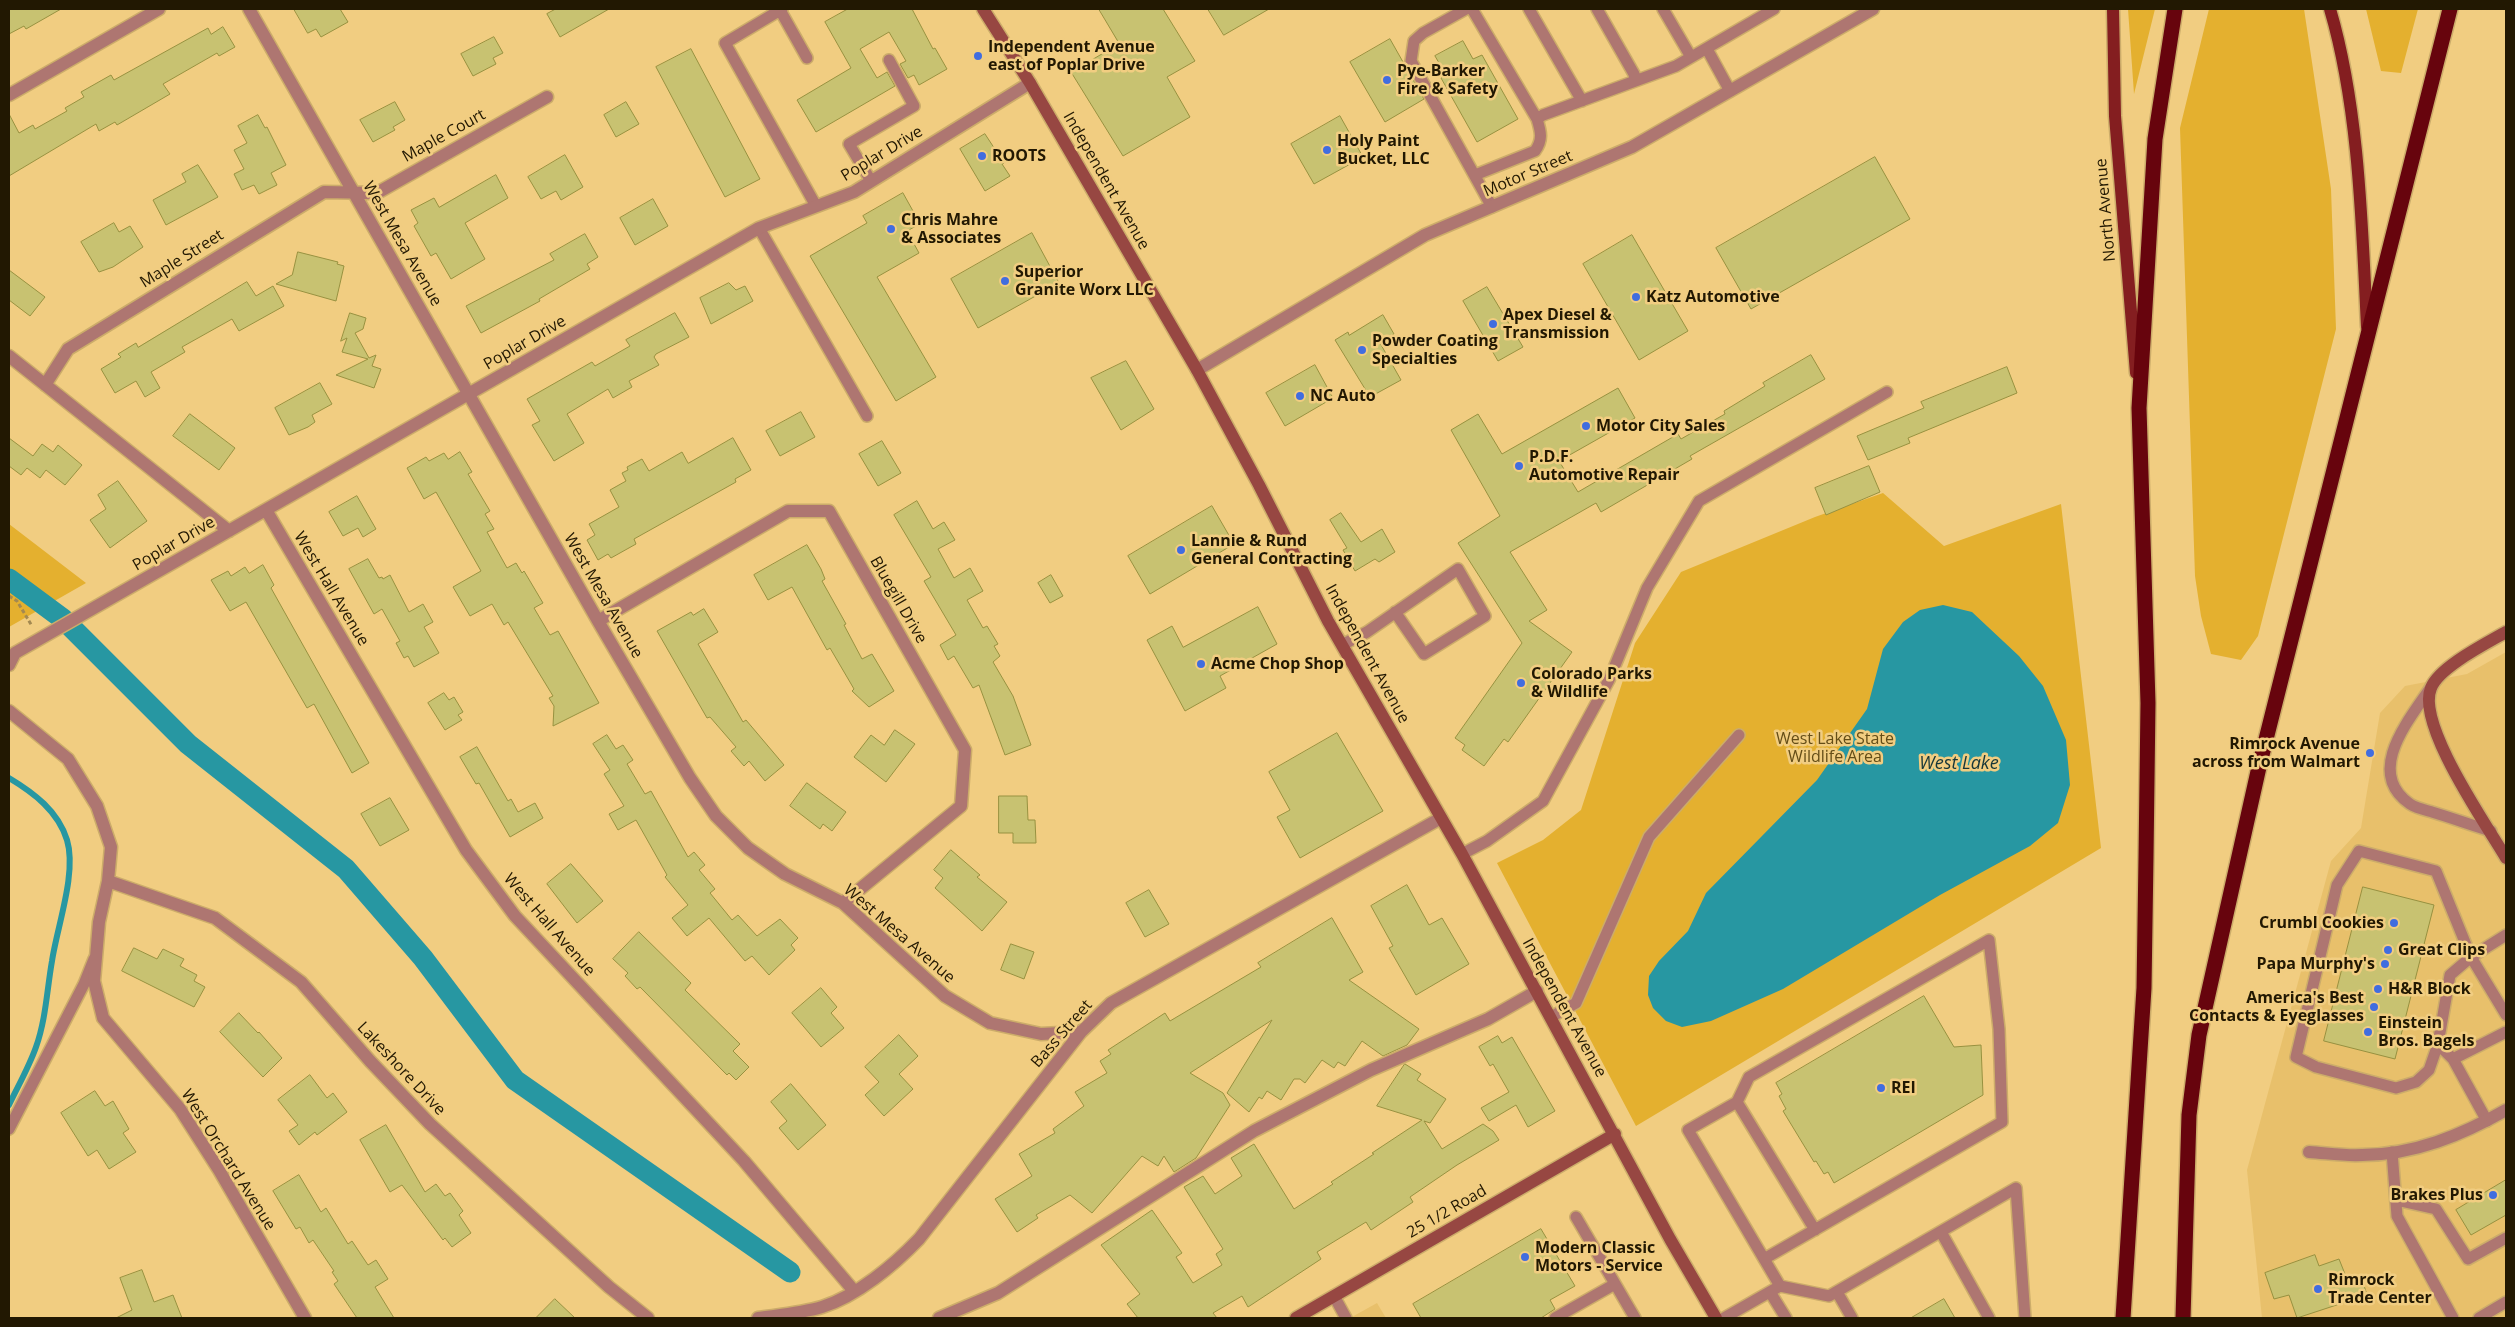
<!DOCTYPE html>
<html>
<head>
<meta charset="utf-8">
<style>
	body { margin:0 }
	#map { position:relative; width:2515px; height:1327px; overflow:hidden; background:#f1cd81; font-family:"Open Sans",sans-serif }
	canvas { display:block }
	.frame { position:absolute; inset:0; border:10px solid #221802; pointer-events:none }
</style>
</head>
<body>
<div id="map">
<canvas width="2515" height="1327"></canvas>
<div class="frame"></div>
</div>
<script>
const c = document.querySelector('canvas').getContext('2d');
c.lineJoin = 'round';
function paint(path, color) { c.fillStyle = color; c.fill(path, 'evenodd'); }
function strokePath(path, color, width, dash) { c.strokeStyle = color; c.lineWidth = width; c.lineCap = dash ? 'butt' : 'round'; c.setLineDash(dash || []); c.stroke(path); }
function write(font, color, halo, rows, align = 'center') {
  c.font = font + ' "Open Sans",sans-serif'; c.lineWidth = 5; c.setLineDash([]); c.textBaseline = 'middle'; c.strokeStyle = halo; c.fillStyle = color; for (const [text, x, y, turn = 0] of rows) {
    c.save(); c.translate(x, y); c.rotate((+turn || 0) * Math.PI / 180); c.textAlign = isNaN(turn) ? turn : align; if (halo) c.strokeText(text, 0, 0); c.fillText(text, 0, 0); c.restore();
  }
}
const built = new Path2D(`
	M2506,652V1318H2262L2247,1170L2331,861L2361,828L2380,713L2405,686L2467,674Z
	M1377,1303L1386,1318H1350Z`);
const green = new Path2D(`
	M2128,9H2155L2134,94Z
	M2209,9H2304L2331,189L2336,329L2258,636L2241,660L2211,654L2201,616L2195,576L2180,128Z
	M2366,9H2418L2401,73L2381,71Z
	M1883,493L1944,546L2061,504L2101,848L1636,1126L1497,863L1543,840L1581,810L1635,643L1681,572L1815,517Z
	M9,524L86,583L9,627Z`);
const water = new Path2D(`
	M1943,605L1972,612L2019,656L2043,686L2066,740L2070,785L2058,823L2030,846L1940,895L1783,989L1711,1021L1682,1027L1666,1021L1653,1008L1648,995L1649,976L1659,961L1688,931L1706,893L1817,780L1867,709L1883,649L1903,622L1920,610Z`);
const stream = new Path2D(`
	M9,778C34,793 58,811 67,840C77,873 57,927 52,961C47,989 46,1019 36,1047C29,1067 18,1086 9,1105`);
const canal = new Path2D(`
	M9,579L63,619L188,744L346,869L423,958L515,1080L790,1272`);
const building = new Path2D(`
	M9,9H61L26,29L24,26L9,34Z
	M294,9H340L348,22L321,37L316,29L308,33Z
	M556,9H609L560,37L547,14Z
	M848,9H912L933,49L935,48L947,69L919,85L914,75L908,78L900,64L906,61L889,32L860,49L877,78L887,72L895,86L816,132L797,100L851,68L825,22Z
	M1099,9H1163L1195,61L1167,77L1190,117L1123,156L1071,72L1119,44Z
	M1208,9H1269L1224,35Z
	M223,27L235,47L219,56L217,53L163,84L170,94L117,125L115,122L99,131L96,124L9,176V114L19,133L33,125L35,129L67,111L65,108L84,97L81,92L111,75L114,80L208,28L211,34Z
	M494,37L503,53L493,58L496,64L473,76L461,54Z
	M1390,39L1424,99L1385,122L1350,62Z
	M1463,41L1473,59L1482,55L1518,119L1477,142L1441,78L1446,75L1435,56Z
	M691,49L760,179L725,197L656,67Z
	M395,102L405,120L393,127L395,130L373,142L360,120Z
	M626,102L639,124L616,137L604,115Z
	M258,115L265,128L267,127L286,165L271,173L277,185L259,194L254,185L242,190L234,174L244,169L234,150L247,143L238,126Z
	M1340,116L1363,157L1314,184L1291,144Z
	M985,134L1004,163L1002,164L1010,176L985,191L960,149Z
	M565,155L583,187L561,200L556,191L541,199L528,177Z
	M1875,157L1910,219L1751,309L1716,248Z
	M198,165L218,197L166,225L153,200L186,182L182,174Z
	M496,175L508,198L465,223L485,259L451,279L436,253L431,256L414,226L418,223L411,210L434,198L439,207Z
	M903,193L918,220L914,223L916,226L907,231L919,253L877,277L936,377L896,401L810,256L867,223L863,216Z
	M653,199L668,226L635,245L620,218Z
	M114,223L119,232L130,226L143,247L113,267L99,272L81,242Z
	M1032,233L1059,283L978,328L951,279Z
	M585,234L598,257L587,264L590,269L539,299L540,301L481,333L466,306L554,260L550,254Z
	M1632,235L1688,331L1639,360L1583,264Z
	M298,252L338,262L337,264L344,266L336,301L276,284L292,275Z
	M9,270L45,297L30,316L9,300Z
	M247,282L256,296L273,286L284,306L239,331L232,319L182,347L185,352L151,372L160,388L145,397L136,381L115,393L101,369L121,357L118,354L136,343L138,347Z
	M729,283L736,290L745,286L753,301L711,324L700,298Z
	M1487,287L1523,347L1498,361L1463,301Z
	M350,313L366,318L363,329L355,333L369,358L376,355L372,366L381,369L374,388L336,375L368,359L342,352L347,338L341,341Z
	M675,313L689,337L656,354L654,357L659,365L629,381L632,387L613,398L608,389L567,414L584,443L554,461L532,425L540,421L527,399L592,362L595,366L630,346L626,340Z
	M1383,315L1394,334L1380,343L1401,380L1370,397L1335,340L1348,332L1349,335Z
	M1811,355L1825,379L1690,456L1692,459L1601,512L1596,503L1510,552L1547,610L1529,621L1572,652L1508,742L1504,739L1484,766L1462,750L1465,745L1455,738L1522,643L1458,543L1500,516L1451,430L1478,414L1502,454L1618,388L1635,418L1559,461L1578,492L1678,434L1681,439L1725,414L1724,411L1765,386L1763,383Z
	M1126,361L1154,409L1121,430L1091,378Z
	M1315,365L1333,398L1285,426L1266,393Z
	M2007,367L2017,393L1908,438L1910,443L1868,460L1857,436L1924,408L1921,402Z
	M320,383L332,404L312,415L315,422L308,427L289,435L275,408Z
	M801,412L815,437L780,456L766,431Z
	M190,414L235,448L219,470L173,436Z
	M9,438L33,456L42,444L53,452L58,445L82,465L65,485L46,470L40,478L27,468L21,475L9,466Z
	M733,438L751,470L735,479L736,482L634,539L636,544L611,558L608,554L598,560L587,540L595,535L589,524L619,507L610,490L626,481L622,473L628,470L627,467L642,459L649,471L682,452L688,463Z
	M882,441L901,473L878,486L859,454Z
	M460,452L472,472L468,474L490,511L485,514L494,529L487,532L507,568L516,563L522,573L524,571L543,603L534,608L550,635L558,631L599,703L553,726L554,706L549,698L553,696L508,622L504,625L492,604L470,616L453,587L481,571L436,492L424,499L407,468L426,457L429,461L444,453L448,459Z
	M1869,466L1880,492L1826,515L1815,488Z
	M118,481L147,521L110,548L90,520L106,509L98,495Z
	M357,496L376,529L363,537L358,528L343,536L329,512Z
	M917,501L933,529L944,522L955,540L938,549L954,578L970,568L983,591L967,600L983,628L987,626L998,644L994,646L1000,656L993,662L1013,696L1031,745L1005,755L979,685L973,688L954,656L948,660L940,645L956,635L924,581L931,577L894,515Z
	M1212,506L1234,544L1150,594L1128,556Z
	M1341,513L1361,542L1382,529L1395,552L1379,562L1375,559L1355,571L1343,550L1347,548L1330,520Z
	M807,545L821,569L825,579L822,581L846,624L844,625L862,659L872,654L894,691L869,707L852,691L854,689L830,648L827,650L792,587L768,600L754,575Z
	M368,559L379,578L382,577L383,579L390,575L409,612L423,604L433,622L424,627L439,653L414,667L408,656L404,658L396,643L400,641L382,609L374,614L349,569Z
	M263,565L274,585L271,588L369,763L352,773L314,704L307,708L246,602L230,611L211,580L228,571L231,576L245,567L249,573Z
	M1051,575L1063,596L1050,603L1038,583Z
	M1258,607L1277,644L1220,676L1226,688L1185,711L1147,640L1172,626L1183,647Z
	M704,609L718,632L698,644L743,722L746,720L784,765L765,781L749,761L744,766L731,751L736,747L710,717L707,718L657,631L691,612L693,615Z
	M444,693L449,700L454,697L463,712L458,715L462,720L445,730L428,703Z
	M895,730L915,744L886,782L854,757L871,735L884,745Z
	M1337,733L1383,811L1300,858L1277,817L1290,810L1269,772Z
	M607,735L616,749L623,745L633,760L627,764L645,794L651,791L688,857L694,852L705,865L699,870L715,889L710,893L732,920L738,915L757,936L780,919L798,938L791,945L795,950L769,975L752,956L745,961L709,918L687,936L672,918L688,905L665,877L667,875L636,820L618,830L609,814L624,806L604,774L610,770L593,744Z
	M477,747L508,801L511,799L518,812L535,803L543,818L510,837L479,783L476,784L460,757Z
	M807,783L846,812L832,831L823,824L820,829L790,806Z
	M999,796H1027L1028,820H1035L1036,843H1013V833H999Z
	M390,798L409,830L380,846L361,814Z
	M951,850L980,875L977,877L1007,902L982,931L935,888L943,878L934,870Z
	M571,864L603,901L577,923L547,884Z
	M1407,885L1429,925L1442,918L1469,964L1416,995L1389,948L1393,946L1371,906Z
	M2363,887L2434,905L2395,1059L2324,1041Z
	M1149,890L1169,924L1145,937L1126,903Z
	M1332,918L1363,972L1349,980L1419,1029L1407,1045L1383,1056L1362,1041L1345,1066L1338,1062L1334,1068L1322,1060L1305,1083L1300,1079H1294L1281,1100L1267,1091L1262,1099L1259,1097L1249,1112L1227,1093L1272,1020L1190,1073L1223,1093L1230,1105L1196,1158L1174,1172L1164,1156L1158,1166L1142,1156L1092,1213L1070,1195L1036,1215L1038,1218L1017,1232L995,1199L1032,1176L1019,1154L1055,1133L1053,1129L1084,1106L1075,1092L1107,1073L1100,1061L1111,1054L1108,1050L1165,1013L1170,1021L1261,967L1258,963Z
	M639,932L691,983L685,990L740,1044L733,1051L749,1067L736,1080L729,1073L727,1075L640,987L637,989L625,976L628,973L613,959Z
	M1011,944L1034,952L1024,979L1001,970Z
	M134,948L157,959L163,949L184,959L180,966L197,975L194,981L205,987L194,1007L122,971Z
	M821,988L837,1007L831,1013L844,1028L821,1047L792,1013Z
	M1924,996L1954,1047L1981,1045L1983,1095L1834,1183L1828,1172L1824,1174L1816,1161L1814,1162L1783,1111L1786,1109L1779,1096L1782,1094L1776,1083Z
	M239,1013L258,1033L259,1032L282,1058L263,1077L220,1032Z
	M899,1035L918,1056L899,1074L913,1089L884,1116L865,1095L879,1082L865,1067Z
	M1498,1036L1502,1043L1512,1037L1555,1111L1528,1127L1516,1105L1489,1121L1481,1108L1509,1092L1493,1064L1490,1066L1479,1047Z
	M1405,1064L1421,1074L1417,1080L1446,1099L1430,1123L1424,1121L1442,1149L1483,1124L1493,1131L1499,1140L1457,1165L1410,1197L1413,1202L1371,1230L1366,1222L1317,1252L1321,1259L1248,1307L1242,1296L1213,1313L1217,1318H1138L1127,1304L1140,1294L1101,1245L1152,1210L1182,1253L1176,1257L1193,1283L1222,1265L1216,1254L1223,1249L1184,1187L1203,1176L1215,1194L1242,1176L1231,1158L1254,1144L1294,1209L1333,1184L1331,1182L1374,1154L1372,1153L1422,1120L1377,1106Z
	M310,1075L327,1098L333,1093L347,1112L317,1135L315,1132L299,1145L289,1131L298,1125L278,1100Z
	M791,1084L826,1125L798,1150L779,1128L787,1121L771,1102Z
	M95,1091L105,1106L113,1101L129,1129L123,1133L136,1152L109,1169L97,1150L88,1156L61,1113Z
	M386,1125L425,1192L436,1184L445,1196L450,1193L463,1211L459,1215L471,1233L452,1247L445,1238L443,1240L402,1185L390,1192L360,1140Z
	M299,1175L321,1212L326,1208L348,1244L352,1241L368,1265L376,1260L388,1279L375,1287L394,1318H357L334,1284L338,1281L332,1272L334,1271L313,1240L309,1243L300,1227L296,1229L273,1191Z
	M2506,1180V1215L2471,1235L2456,1210Z
	M1541,1229L1575,1286L1550,1300L1555,1309L1541,1318H1421L1413,1304Z
	M2315,1255L2319,1266L2339,1259L2349,1284L2362,1279L2367,1295L2297,1318L2289,1295L2274,1299L2265,1273Z
	M142,1270L154,1302L173,1295L182,1318H116L132,1310L120,1278Z
	M555,1299L575,1318H536Z
	M1944,1299L1955,1318H1911Z`);
const path = new Path2D(`
	M9,596L17,601L32,626`);
const lane = new Path2D(`
	M782,9L725,43L816,206
	M1466,9L1423,33L1414,41L1411,61L1492,207
	M1472,9L1537,119
	M1529,9L1582,101
	M1597,9L1634,74L1635,81
	M1663,9L1691,57
	M780,10L807,58
	M1707,49L1730,91
	M1475,175L1535,151C1543,140 1541,132 1537,119L1543,115L1676,66L1774,9
	M871,181L849,144L914,106L889,60
	M759,228L867,416
	M1342,645L1367,632L1458,569L1485,616L1424,654L1395,612
	M2431,687C2409,720 2364,772 2410,804C2416,808 2425,810 2432,812C2452,818 2471,825 2491,831
	M1462,854L1487,841L1543,801L1609,680L1647,588L1699,501L1887,392
	M2506,935L2471,957L2436,871L2359,851L2337,885L2296,1057L2316,1067L2396,1088L2416,1082L2429,1070L2438,1044L2450,975L2471,957L2506,1015
	M1551,1017L1576,1003L1649,837L1739,735
	M2438,1044L2453,1059L2487,1121
	M2453,1059L2506,1032
	M1737,1102L1815,1230
	M9,1129L84,984L94,959
	M2392,1152L2397,1216L2453,1318
	M2396,1200L2436,1209L2468,1259L2506,1238
	M1576,1217L1635,1318
	M1941,1232L1989,1318
	M1780,1286L1829,1296L2016,1188L2025,1318
	M1770,1292L1786,1318
	M1837,1292L1852,1318
	M1334,1296L1346,1318
	M1555,1318L1615,1284
	M1724,1318L1780,1286L1688,1130L1737,1102L1749,1077L1989,940L1999,1029L2002,1122L1764,1259
	M2479,1318L2506,1302`);
const street = new Path2D(`
	M249,9L598,621L690,778L716,816L748,848L785,874L843,903L945,996L990,1023L1041,1034L1081,1032
	M9,95L159,9
	M9,356L229,531
	M1197,370L1425,235L1632,147L1873,9
	M45,385L68,349L324,192L377,193L547,97
	M266,510L466,850L515,916L744,1161L854,1291
	M598,621L788,511H829L965,750L961,806L843,903
	M9,665L15,653L759,228L854,192L1030,83
	M9,711L68,759L97,806L111,847L108,881L99,922L94,981L103,1018L180,1109L219,1170L305,1318
	M108,881L215,918L301,982L370,1061L430,1124L609,1287L648,1318
	M2309,1152C2326,1153 2344,1156 2362,1155C2414,1155 2462,1135 2506,1110
	M758,1318C779,1315 802,1313 822,1307C857,1296 894,1265 919,1239L1081,1032L1111,1003L1441,818
	M939,1318L998,1293L1254,1131L1371,1070L1488,1019L1537,991`);
const secondary = new Path2D(`
	M983,9L1030,83L1197,370L1259,485L1328,621L1462,854L1670,1239L1716,1318
	M2506,632C2487,643 2439,667 2431,688C2416,724 2486,824 2506,858
	M1296,1318L1615,1134`);
const primary = new Path2D(`
	M2113,9L2115,116L2136,373
	M2330,9C2359,107 2362,225 2367,327`);
const highway = new Path2D(`
	M2123,1318L2144,988L2146,857L2148,703L2139,408L2155,139L2175,9
	M2183,1318L2189,1115L2199,1035L2259,767L2450,9`);
const markers = [
	[978,56,5,"#416ddf"],
	[1387,80,5,"#416ddf"],
	[1327,150,5,"#416ddf"],
	[982,156,5,"#416ddf"],
	[891,229,5,"#416ddf"],
	[1005,281,5,"#416ddf"],
	[1636,297,5,"#416ddf"],
	[1493,324,5,"#416ddf"],
	[1362,350,5,"#416ddf"],
	[1300,396,5,"#416ddf"],
	[1586,426,5,"#416ddf"],
	[1519,466,5,"#416ddf"],
	[1181,550,5,"#416ddf"],
	[1201,664,5,"#416ddf"],
	[1521,683,5,"#416ddf"],
	[2370,753,5,"#416ddf"],
	[2394,923,5,"#416ddf"],
	[2388,950,5,"#416ddf"],
	[2385,964,5,"#416ddf"],
	[2378,989,5,"#416ddf"],
	[2374,1007,5,"#416ddf"],
	[2368,1032,5,"#416ddf"],
	[1881,1088,5,"#416ddf"],
	[2493,1195,5,"#416ddf"],
	[1525,1257,5,"#416ddf"],
	[2318,1289,5,"#416ddf"]
];
const poiNames = [
	["Independent Avenue",988,47],
	["east of Poplar Drive",988,65],
	["Pye-Barker",1397,71],
	["Fire & Safety",1397,89],
	["Holy Paint",1337,141],
	["Bucket, LLC",1337,159],
	["ROOTS",992,156],
	["Chris Mahre",901,220],
	["& Associates",901,238],
	["Superior",1015,272],
	["Granite Worx LLC",1015,290],
	["Katz Automotive",1646,297],
	["Apex Diesel &",1503,315],
	["Transmission",1503,333],
	["Powder Coating",1372,341],
	["Specialties",1372,359],
	["NC Auto",1310,396],
	["Motor City Sales",1596,426],
	["P.D.F.",1529,457],
	["Automotive Repair",1529,475],
	["Lannie & Rund",1191,541],
	["General Contracting",1191,559],
	["Acme Chop Shop",1211,664],
	["Colorado Parks",1531,674],
	["& Wildlife",1531,692],
	["Rimrock Avenue",2360,744,"right"],
	["across from Walmart",2360,762,"right"],
	["Crumbl Cookies",2384,923,"right"],
	["Great Clips",2398,950],
	["Papa Murphy's",2375,964,"right"],
	["H&R Block",2388,989],
	["America's Best",2364,998,"right"],
	["Contacts & Eyeglasses",2364,1016,"right"],
	["Einstein",2378,1023],
	["Bros. Bagels",2378,1041],
	["REI",1891,1088],
	["Brakes Plus",2483,1195,"right"],
	["Modern Classic",1535,1248],
	["Motors - Service",1535,1266],
	["Rimrock",2328,1280],
	["Trade Center",2328,1298]
];
const streetNames = [
	["Maple Court",444,136,-29],
	["Poplar Drive",882,154,-31],
	["Motor Street",1528,174,-23],
	["Independent Avenue",1106,181,60],
	["North Avenue",2106,210,-95],
	["West Mesa Avenue",402,244,60],
	["Maple Street",182,259,-32],
	["Poplar Drive",525,343,-30],
	["Poplar Drive",174,544,-30],
	["West Hall Avenue",331,589,59],
	["West Mesa Avenue",603,596,60],
	["Bluegill Drive",898,600,60],
	["Independent Avenue",1367,654,61],
	["West Hall Avenue",549,925,49],
	["West Mesa Avenue",899,934,41],
	["Independent Avenue",1564,1008,61],
	["Bass Street",1062,1034,-49],
	["Lakeshore Drive",401,1069,47],
	["West Orchard Avenue",228,1160,58],
	["25 1/2 Road",1447,1212,-30]
];
const parkNames = [
	["West Lake State",1835,739],
	["Wildlife Area",1835,757]
];
const waterNames = [
	["West Lake",1959,764]
];
paint(built, '#e8c06b');
paint(green, '#e4b02f');
paint(water, '#2797a2');
strokePath(stream, '#2797a2', 6);
strokePath(canal, '#2797a2', 21);
paint(building, '#c8c271');
strokePath(building, '#979140', 1);
strokePath(lane, '#ccac6a', 14);
strokePath(street, '#ccac6a', 15);
strokePath(secondary, '#ccac6a', 15);
strokePath(primary, '#ccac6a', 15);
strokePath(highway, '#ccac6a', 18);
strokePath(path, '#a38951', 3, [4, 2.5]);
strokePath(lane, '#ae7671', 11);
strokePath(street, '#ae7671', 12);
strokePath(secondary, '#974742', 12);
strokePath(primary, '#841e20', 12);
strokePath(highway, '#67040d', 15);
for (const [x, y, r, color] of markers) { const dot = new Path2D(); dot.arc(x, y, r, 0, 2 * Math.PI); c.fillStyle = color; c.fill(dot); strokePath(dot, '#f1cd81', 2); }
write('bold 16px', '#221802', '#f1cd81', poiNames, 'left');
write('16px', '#221802', '#f1cd81', streetNames);
write('16px', '#644d17', '#f1cd81', parkNames);
write('italic 18px', '#163639', '#f1cd81', waterNames);
</script>
</body>
</html>
